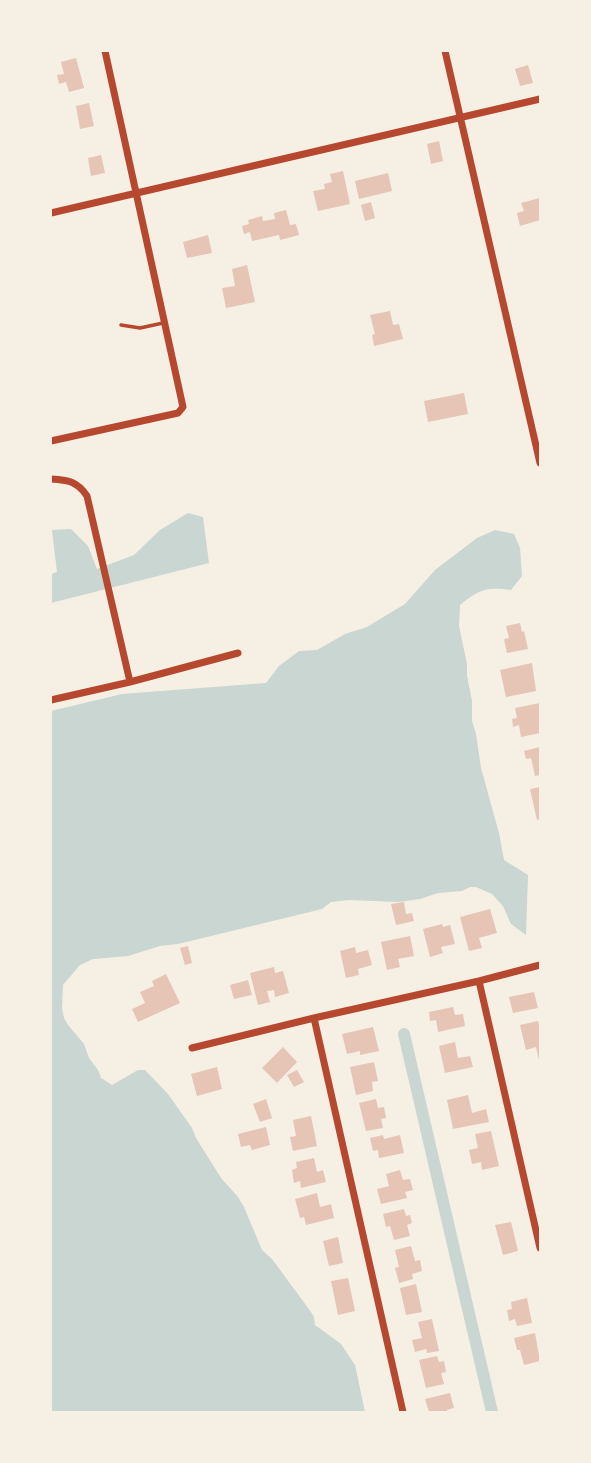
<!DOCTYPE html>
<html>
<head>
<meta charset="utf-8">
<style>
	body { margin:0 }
	#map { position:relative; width:591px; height:1463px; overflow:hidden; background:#f6efe4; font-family:"Asap Condensed",sans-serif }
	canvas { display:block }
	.frame { position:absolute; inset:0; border:52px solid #f6efe4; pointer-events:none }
</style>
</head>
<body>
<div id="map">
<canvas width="591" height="1463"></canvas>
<div class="frame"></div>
</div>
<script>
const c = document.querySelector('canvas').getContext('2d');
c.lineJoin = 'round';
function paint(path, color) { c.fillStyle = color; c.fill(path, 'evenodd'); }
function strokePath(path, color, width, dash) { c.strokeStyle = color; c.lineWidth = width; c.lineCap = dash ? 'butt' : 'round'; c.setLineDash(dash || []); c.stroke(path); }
const water = new Path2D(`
	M188,513L203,517L209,563L51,603V574L57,572L52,530L71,529L88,546L97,569L134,555L160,530Z
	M495,530L514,534L520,548L522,576L511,590C486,587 480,589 460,605L459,626L467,664V676L472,701V721L476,734L481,768L499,833L504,860L528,875L526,935L511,924L503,906L492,894L476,887H470L462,891L438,893L420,899L398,902L349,900L331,902L322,909L178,944L160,946L128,956L93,959L80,965L63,985L62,1008L64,1018L68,1025L84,1044L89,1058L98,1070L101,1078L112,1085L138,1070H145L168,1094L192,1128L196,1138L221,1178L238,1197L244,1207L262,1250L272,1259L311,1312L314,1317L315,1325L341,1344L355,1365L365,1412H51V711L122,694L266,683L279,666L299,651L317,650L345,634L367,627L405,604L435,570L477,538Z`);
const canal = new Path2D(`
	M404,1034L492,1412`);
const building = new Path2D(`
	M76,58L84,88L69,92L66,82L59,84L57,75L64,74L61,62Z
	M528,65L533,83L520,86L515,69Z
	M89,103L94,126L80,129L76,106Z
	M439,141L443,161L431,164L427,144Z
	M101,155L105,173L91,176L88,158Z
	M343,171L350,204L318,211L313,191L325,189L324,184L332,182L330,174Z
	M388,173L392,191L359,199L355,181Z
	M540,198V220L520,226L517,213L524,211L521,203Z
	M371,202L375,218L365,221L361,205Z
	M286,210L290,225L296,224L299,235L280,240L279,235L252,241L250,232L244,234L242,226L249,224L248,220L262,216L263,221L275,219L274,213Z
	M208,235L212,253L187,258L183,242Z
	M247,265L255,302L226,308L222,288L235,286L232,269Z
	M390,311L393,325L399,324L403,339L374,346L372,335L375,334L370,315Z
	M464,393L468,414L428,422L424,401Z
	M520,623L522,632L524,631L528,649L507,653L504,639L509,638L506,626Z
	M532,663L536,691L506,697L500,670Z
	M540,703V733L521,737L519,725L513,727L512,719L517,718L515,708Z
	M540,747V775L535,776L531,758L526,759L524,751Z
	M540,787V819L537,820L530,789Z
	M404,902L406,914L412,913L414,921L396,925L391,904Z
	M490,909L497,933L479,938L482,948L469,951L460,917Z
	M442,924L443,927L450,925L455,944L441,947L443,953L430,957L423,929Z
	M410,936L414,956L398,959L400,967L387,970L381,942Z
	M188,946L192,963L185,965L180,948Z
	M355,947L356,953L368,950L372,965L358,969L359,975L346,978L340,951Z
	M274,967L275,973L283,971L289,993L275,997L274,990L267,991L270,1002L258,1005L250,973Z
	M166,974L180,1003L138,1022L132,1009L145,1003L140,992L154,986L152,981Z
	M248,980L252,995L234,999L230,985Z
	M534,992L538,1008L513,1013L509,997Z
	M453,1007L455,1015L463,1014L465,1026L438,1032L436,1020L430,1021L429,1012Z
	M538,1021L540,1030L539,1060L536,1047L526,1050L520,1025Z
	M373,1027L379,1051L360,1055V1051L347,1054L342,1034Z
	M455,1042L458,1058L470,1056L473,1067L445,1073L439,1046Z
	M283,1047L297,1062L277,1083L262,1068Z
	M374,1062L378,1081L372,1082L373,1091L356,1095L350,1067Z
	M217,1067L222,1089L197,1096L191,1074Z
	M297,1070L304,1082L294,1087L287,1075Z
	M468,1095L472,1113L486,1109L489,1122L453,1129L447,1100Z
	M266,1099L272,1118L260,1122L253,1104Z
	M376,1099L378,1108L384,1107L386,1118L381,1119L383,1128L366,1131L359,1103Z
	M311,1116L317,1146L293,1151L290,1137L296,1136L293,1120Z
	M266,1127L270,1145L252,1150L250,1145L241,1147L238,1134Z
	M491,1131L499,1166L482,1170L481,1162L472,1164L469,1150L478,1148L475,1134Z
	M383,1135L384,1139L400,1135L404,1153L379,1158L378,1150L373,1151L370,1138Z
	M314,1158L317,1172L323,1170L326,1182L301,1188L300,1181L294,1183L292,1170L297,1168L296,1162Z
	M400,1170L403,1180L410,1179L413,1190L405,1192L407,1198L381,1204L377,1189L389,1186L386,1174Z
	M317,1193L320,1207L331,1204L334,1218L306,1225L304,1217L300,1218L295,1199Z
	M404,1209L406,1216L410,1215L412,1223L407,1225L410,1236L394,1240L390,1226L386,1227L383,1214Z
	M511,1222L518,1251L503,1255L495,1225Z
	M338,1237L343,1263L329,1266L323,1241Z
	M411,1246L415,1261L420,1260L422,1271L412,1274L413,1279L399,1283L395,1268L399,1267L395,1250Z
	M348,1278L355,1311L338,1315L331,1281Z
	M416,1284L422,1312L406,1315L400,1288Z
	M527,1298L532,1323L517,1326L515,1319L509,1321L507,1310L512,1309L511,1302Z
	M432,1319L439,1351L427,1353L426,1349L415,1352L412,1340L422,1338L418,1322Z
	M535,1333L540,1361L524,1365L520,1350H517L514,1338Z
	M437,1356L439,1362L444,1361L446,1372L441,1373L444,1384L426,1388L419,1360Z
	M450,1393L454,1408L447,1410V1412H429L425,1399Z`);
const service = new Path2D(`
	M121,325L140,328L163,323`);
const minor = new Path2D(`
	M445,51L540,463
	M51,213L540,99
	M51,441L178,413L183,407L105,51
	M51,479C68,480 77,481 87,496L130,682
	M51,700L130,682L238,653
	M479,981L540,1248
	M314,1018L403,1412
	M192,1048L314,1018L479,981L540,965`);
paint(water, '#c9d6d2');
strokePath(canal, '#c9d6d2', 12);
paint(building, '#e6c5b7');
strokePath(service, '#b5482f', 3.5);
strokePath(minor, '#b5482f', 7);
</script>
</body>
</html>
